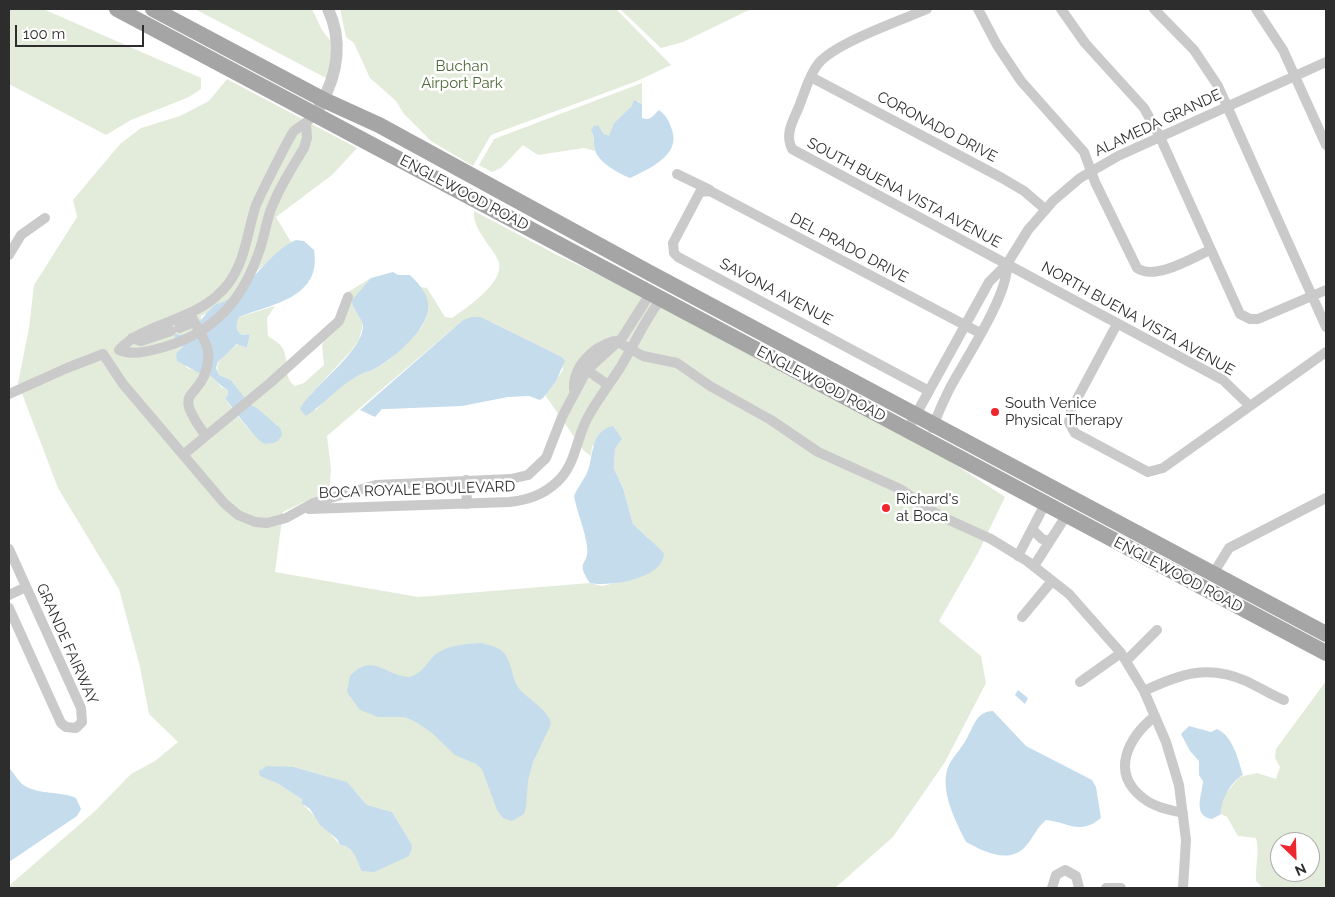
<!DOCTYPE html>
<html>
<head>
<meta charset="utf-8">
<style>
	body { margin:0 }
	#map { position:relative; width:1335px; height:897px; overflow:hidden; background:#fff; font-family:Raleway,sans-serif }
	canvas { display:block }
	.frame { position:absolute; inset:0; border:10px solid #2d2d2d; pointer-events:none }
	.north { position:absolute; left:1270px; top:832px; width:50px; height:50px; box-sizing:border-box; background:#fff; border:1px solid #ababab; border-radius:50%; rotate:156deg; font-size:14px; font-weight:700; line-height:20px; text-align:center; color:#2d2d2d }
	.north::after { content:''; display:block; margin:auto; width:18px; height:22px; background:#ee262d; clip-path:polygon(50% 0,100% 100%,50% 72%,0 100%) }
	.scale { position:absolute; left:15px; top:25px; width:129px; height:22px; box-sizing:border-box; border:2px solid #2d2d2d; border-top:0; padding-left:6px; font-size:15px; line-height:18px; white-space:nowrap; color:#2d2d2d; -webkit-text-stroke:4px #fff; paint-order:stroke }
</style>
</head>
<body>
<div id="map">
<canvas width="1335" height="897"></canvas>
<div class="frame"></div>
<div class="north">N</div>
<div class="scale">100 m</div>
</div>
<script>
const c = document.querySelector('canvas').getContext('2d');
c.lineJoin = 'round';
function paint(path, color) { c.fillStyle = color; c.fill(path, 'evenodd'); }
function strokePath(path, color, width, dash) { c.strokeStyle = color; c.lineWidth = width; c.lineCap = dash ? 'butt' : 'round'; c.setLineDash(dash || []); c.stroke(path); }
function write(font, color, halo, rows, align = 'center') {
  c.font = font + ' Raleway,sans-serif'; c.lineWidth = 5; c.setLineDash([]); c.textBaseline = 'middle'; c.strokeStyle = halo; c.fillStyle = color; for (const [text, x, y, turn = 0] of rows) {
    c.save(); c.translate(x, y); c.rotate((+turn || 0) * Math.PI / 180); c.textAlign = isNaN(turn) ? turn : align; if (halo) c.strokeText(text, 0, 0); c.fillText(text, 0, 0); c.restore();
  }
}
const green = new Path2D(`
	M9,9H43L201,78V89L189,97L131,120L106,135L9,84Z
	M195,9H312L322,30L333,44L328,79Z
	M340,9H616L671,65L637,81L491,135L473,166L431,141L404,114L396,101L370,78L354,43L346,37Z
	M620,9H751L683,42L661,48Z
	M227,79L357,148L332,175L276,217L291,242L250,277L231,299L214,306L208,313L201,316V328L175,338L183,347L176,353L187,368L214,376L221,387L228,390V395L225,398C234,411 255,442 270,444L277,425L267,419L257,408L250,406L231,380L219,375C213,360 227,354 238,344L247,348L250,334L242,335C235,330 236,325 239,317L275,306L267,318L268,336C272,339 278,342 281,346C291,358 281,376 295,386L304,383L324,365L322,345L348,292L371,278L353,306L363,324L359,340L351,351L310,395L307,401L316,410L332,392L358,375L377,368L389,360L421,328C431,314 429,300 421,287L427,288L445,317L452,318C465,309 504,283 499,263C497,255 489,247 485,240C479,231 473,222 474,211L557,255L648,298L916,439L1005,497L978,553L939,621L981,656L986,683L945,762L893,837L835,888H9L11,884L95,811L131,774L155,761L178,742L149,714L140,667L119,589L58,488L18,383L29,328L34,285L77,217L73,200L120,144L141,128L180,116L209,101ZM463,320L491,322L562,357L563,370L545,395L584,451L591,456L592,446L622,439L615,449L614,469L623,488L633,524L648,538L640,577L602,586L590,583L418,597L275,572L283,512L312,498L329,494L331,469L327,436ZM294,767L340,780L356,792L367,805L392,812L411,843L360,865C356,855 352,847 340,845C338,842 307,807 304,806L303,800L277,783Z
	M642,83V104L638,101L614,123L609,137L604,134L601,129L592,130L595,151L584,148L538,155L523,145L501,168L492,172L479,165L494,139Z
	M1326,681V888H1263L1256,881C1255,866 1260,852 1256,838L1238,836L1227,817L1221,814C1219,796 1231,789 1239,777L1257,773L1276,779L1280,767L1275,758L1276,749ZM1280,842H1310V872H1280Z`);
const water = new Path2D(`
	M634,100L642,104V118C651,122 654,114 659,110C667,116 669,121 672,130C681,155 649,169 630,178C618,173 599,163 595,150C593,143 595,137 591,130L594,126L598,125L604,134L609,136L614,123L632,106Z
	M296,240L304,241L314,250C322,298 272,304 239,317C236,325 235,330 242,335L250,334L247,348L237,344L218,362L216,368L219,375L231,380L250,405L257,408L281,429L282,435L278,441C273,443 268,445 263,443C256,440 231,406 225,398L228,395V390C218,385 214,376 203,371L199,373L177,361L176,353L183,347L175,338L174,334L182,335L191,333C200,321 206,313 216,304C240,302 269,250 296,240Z
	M393,272L398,275H410C417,282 427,292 428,303C432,326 396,356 378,367C372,371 364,372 357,376C338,387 324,404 306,416L300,409C312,386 365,351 363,324L353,306L352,300L371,278Z
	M472,317H480L491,322L562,357L565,361L556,381L543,398L540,400L529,396L508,397L462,406L387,409H382L375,417L360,410L463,320Z
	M613,426L622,439L615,449L614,469L623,488L633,524L664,553C664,579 609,587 590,583C574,560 590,565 587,547C585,529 577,513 574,496C577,489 582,482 586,475C595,458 588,432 613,426Z
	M481,643C488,645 496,646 502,651C512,660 511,676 518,687C527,700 548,708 551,724L533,762L528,781L526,807L524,814L512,821L503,818L497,810L482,769L476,764L455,755L432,733L416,722L405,717H378L360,710L347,692L350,676C373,651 386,677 410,677C421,673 424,667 431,659C443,645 464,644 481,643Z
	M1018,690L1028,698L1025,704L1015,695Z
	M993,711L1026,746L1092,780L1096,787L1101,818C1079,836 1069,822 1046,820C1036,828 1033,839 1024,848C1007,864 983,851 966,842C956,822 938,788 949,765C954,755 963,747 968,736C975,723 977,712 993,711Z
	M1189,726L1211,732L1217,729C1233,736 1238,759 1243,775C1232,780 1220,801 1221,814L1212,819C1192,816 1202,795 1203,781L1199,775V761L1190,751L1181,734Z
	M267,766L294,767L347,782L367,805L392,812L411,843L412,848L409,856L374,872L362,871C356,861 356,847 340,845L337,839L320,825L310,809L301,803L303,800L277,783L260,776L259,771Z
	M9,768C14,773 19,783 25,786C40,795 60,791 76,798L81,809L77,816L9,862Z`);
const minor = new Path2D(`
	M927,9C902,20 834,43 818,64C808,77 804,95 798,109C792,123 785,134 792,149L1223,380L1250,406
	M978,9L997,45L1021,81L1084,152L1095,182L1137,268C1155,281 1192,258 1210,250
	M1061,9L1085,43L1144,108L1160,137L1240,314L1250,319H1258L1326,290
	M1154,9L1194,50L1218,86L1326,327
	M1256,9L1283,50L1326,145
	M811,77L1002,178L1024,191L1045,209
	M306,124L307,138L304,148C292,168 278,189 270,212C266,224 264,237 260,249C243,299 216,332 164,347C149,351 134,356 119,350C146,320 198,323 228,284C246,260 247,232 256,205C260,196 290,135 294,131C301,125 309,122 315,114
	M677,174L710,190
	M9,255L21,235L45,218
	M190,314C197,328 211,346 208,361C202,404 168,384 206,436
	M1117,324L1071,410L1069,422L1075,433L1148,472L1163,468L1326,352
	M179,328L194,322
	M132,338L141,341L171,331
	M618,342L643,356L677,363L710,386L771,420L818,452L900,489L938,515L991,539L1027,561L1069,594L1121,653L1144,691L1166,742L1179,785L1186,840L1183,888
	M587,370L608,385
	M574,389C573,366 593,347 614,341
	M929,391L678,257L674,253L673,243L700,192L710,191L980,333
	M9,394L67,368L103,354L123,384L224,503L238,515L255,522L267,523L286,518L313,503L376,485L511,479L528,475L546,458L562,417L587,370L622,338L650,294
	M932,428C938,414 944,399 951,386C966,358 1009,294 1007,264
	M908,429L989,282L1007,264L1028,230L1053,201L1080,178L1118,156L1326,62
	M183,455L270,383L339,321L348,297
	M466,480L467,504
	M309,509L509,502C528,500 543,495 557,482C576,465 576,438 588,417C597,400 609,385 620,368C634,345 644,321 661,299
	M1032,529L1042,539L1050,541
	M9,549L81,708L82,722L76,728L66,727L61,723L9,608
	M1018,556L1045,504
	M1034,566L1066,516
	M1213,574L1229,548L1326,498
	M9,595L26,587
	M1022,617L1052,581
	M1126,661L1157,630
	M1080,682L1121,653
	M1144,691C1180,674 1207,664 1246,681C1259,687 1271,695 1284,700
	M1155,716C1129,737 1109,772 1143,798C1154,807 1169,810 1183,813
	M1052,888L1056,875L1065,870L1076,876L1079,888
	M1106,888H1121`);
const tertiary = new Path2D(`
	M320,106C337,75 344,43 328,9`);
const primary = new Path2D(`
	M117,9L1326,653
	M153,9L324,100L379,125L648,272L1326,634`);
const markers = [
	[995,412,5,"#ee262d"],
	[886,508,5,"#ee262d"]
];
const parkNames = [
	["Buchan",462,66],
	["Airport Park",462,83]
];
const streetNames = [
	["ALAMEDA GRANDE",1158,123,-25],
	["CORONADO DRIVE",937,127,28],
	["ENGLEWOOD ROAD",464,193,28],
	["SOUTH BUENA VISTA AVENUE",904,193,28],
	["DEL PRADO DRIVE",849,248,28],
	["SAVONA AVENUE",776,292,28],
	["NORTH BUENA VISTA AVENUE",1138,319,29],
	["ENGLEWOOD ROAD",821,384,28],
	["BOCA ROYALE BOULEVARD",417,490,-2],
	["ENGLEWOOD ROAD",1178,575,28],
	["GRANDE FAIRWAY",67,644,66]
];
const poiNames = [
	["South Venice",1005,403],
	["Physical Therapy",1005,420],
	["Richard's",896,499],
	["at Boca",896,516]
];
paint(green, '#e3ecda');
paint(water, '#c5dced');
strokePath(minor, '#cacaca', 10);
strokePath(tertiary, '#cacaca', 12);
strokePath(primary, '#a5a5a5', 16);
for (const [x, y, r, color] of markers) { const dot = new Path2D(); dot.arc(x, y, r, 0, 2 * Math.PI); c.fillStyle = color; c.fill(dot); strokePath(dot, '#fff', 2); }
write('15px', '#4e6b39', '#fff', parkNames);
write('15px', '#2d2d2d', '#fff', streetNames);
write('15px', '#2d2d2d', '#fff', poiNames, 'left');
</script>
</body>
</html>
